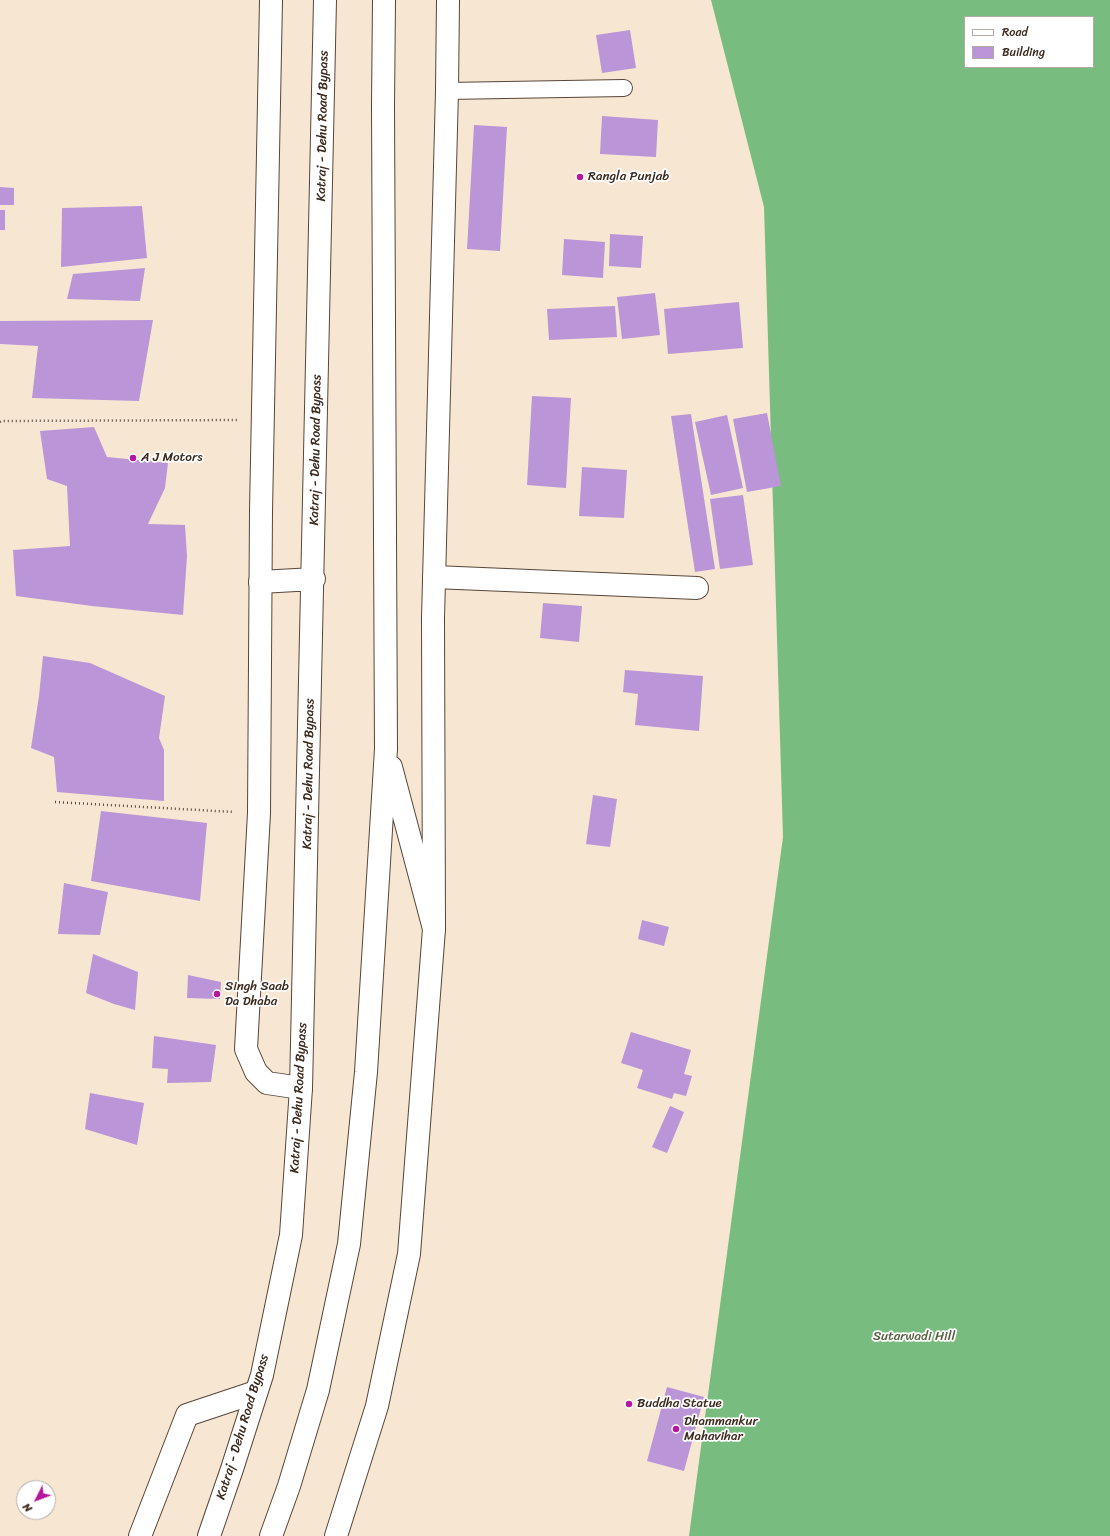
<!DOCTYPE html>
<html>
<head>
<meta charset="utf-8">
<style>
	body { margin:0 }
	#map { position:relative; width:1110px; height:1536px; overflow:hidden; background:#f7e7d2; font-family:Sriracha,sans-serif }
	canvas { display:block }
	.legend { position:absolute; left:964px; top:16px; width:130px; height:52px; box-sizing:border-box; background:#fff; border:1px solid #b1aaa5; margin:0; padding:5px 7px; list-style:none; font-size:12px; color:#3b2a1e }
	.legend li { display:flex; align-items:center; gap:8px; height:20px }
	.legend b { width:20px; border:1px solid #b1aaa5 }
	.north { position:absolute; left:16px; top:1480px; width:40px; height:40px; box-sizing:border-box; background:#fff; border:1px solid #b1aaa5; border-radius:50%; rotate:228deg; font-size:11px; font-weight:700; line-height:16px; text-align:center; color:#3b2a1e }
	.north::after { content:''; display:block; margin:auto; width:14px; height:18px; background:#b5179e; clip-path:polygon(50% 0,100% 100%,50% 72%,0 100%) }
</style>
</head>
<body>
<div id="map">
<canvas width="1110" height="1536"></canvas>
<ul class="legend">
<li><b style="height:5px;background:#fff"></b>Road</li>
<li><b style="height:11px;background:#ba95d7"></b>Building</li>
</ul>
<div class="north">N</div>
</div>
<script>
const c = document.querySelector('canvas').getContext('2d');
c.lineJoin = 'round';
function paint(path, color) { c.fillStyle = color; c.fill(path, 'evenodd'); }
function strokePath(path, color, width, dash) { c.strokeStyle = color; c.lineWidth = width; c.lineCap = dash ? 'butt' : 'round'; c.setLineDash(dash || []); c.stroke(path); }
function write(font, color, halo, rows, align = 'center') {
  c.font = font + ' Sriracha,sans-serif'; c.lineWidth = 3.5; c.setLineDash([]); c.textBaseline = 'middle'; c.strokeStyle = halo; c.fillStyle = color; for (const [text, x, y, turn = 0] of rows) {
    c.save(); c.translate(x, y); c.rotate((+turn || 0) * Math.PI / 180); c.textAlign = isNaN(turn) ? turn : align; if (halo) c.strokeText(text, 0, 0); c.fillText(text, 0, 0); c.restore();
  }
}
const forest = new Path2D(`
	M711,0H1110V1536H689L783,837L764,207ZM965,17H1093V67H965Z`);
const building = new Path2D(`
	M630,30L636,68L602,73L596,35Z
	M602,116L658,120L656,157L600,154Z
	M474,125L507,127L500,251L467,249Z
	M0,187L14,188V205H0Z
	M142,206L147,258L61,267L62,208Z
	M0,210H5V230H0Z
	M610,234L643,236L641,268L609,266Z
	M564,239L605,242L603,278L562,275Z
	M145,268L140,301L67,299L73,274Z
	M655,293L660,335L622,339L617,297Z
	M739,302L743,348L668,354L664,309Z
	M615,306L617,337L549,340L547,309Z
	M153,320L139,401L32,398L38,346L0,344V321Z
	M532,396L571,398L566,488L527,485Z
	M767,413L781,486L747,492L733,419Z
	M691,414L715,569L695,572L671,416Z
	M727,415L743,488L711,495L695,422Z
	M94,427L107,457L168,463L165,488L148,524L185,525L187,556L183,615L92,606L16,596L13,550L70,546L67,486L47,479L40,431Z
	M582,467L627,470L624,518L579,516Z
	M743,495L753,565L720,569L710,499Z
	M543,603L582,606L579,642L540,638Z
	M43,656L90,663L165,696L159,738L164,750V801L57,792L54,757L31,748L39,696Z
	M625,670L703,676L699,731L635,725L638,694L623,692Z
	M593,795L617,799L610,847L586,844Z
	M101,811L207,823L200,901L91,881Z
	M64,883L108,892L100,935L58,934Z
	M642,920L669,927L664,946L638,939Z
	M93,954L138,972L135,1010L114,1004L86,993Z
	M188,975L221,982L220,999L187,998Z
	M631,1032L691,1050L684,1074L692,1076L686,1096L674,1093L672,1099L637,1088L643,1070L621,1063Z
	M154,1036L216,1045L211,1082L167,1083L168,1069L152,1068Z
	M90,1093L144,1103L137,1145L85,1129Z
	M670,1106L684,1112L667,1153L652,1147Z
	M667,1387L704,1397L684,1471L647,1461Z`);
const path = new Path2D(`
	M0,422L2,421L238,420
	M55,802L234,812`);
const service = new Path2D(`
	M447,91L624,88`);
const minor = new Path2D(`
	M434,577L697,588`);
const tertiary = new Path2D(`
	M271,0L261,511L259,813L246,1049L256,1072L267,1083L301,1088
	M140,1536L187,1415L256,1392
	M336,1536L377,1406L409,1254L434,929L433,618L447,91L448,0`);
const trunk = new Path2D(`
	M260,582L314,579
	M391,767L434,929
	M209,1536L232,1469L262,1375L291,1235L301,1088L325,0
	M271,1536L289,1486L318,1390L349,1244L366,1072L386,749L383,106L384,0`);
const markers = [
	[580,177,4,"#b5179e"],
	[133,458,4,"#b5179e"],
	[217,994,4,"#b5179e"],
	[629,1404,4,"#b5179e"],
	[676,1429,4,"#b5179e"]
];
const streetNames = [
	["Katraj - Dehu Road Bypass",323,126,-89],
	["Katraj - Dehu Road Bypass",316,450,-89],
	["Katraj - Dehu Road Bypass",309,774,-89],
	["Katraj - Dehu Road Bypass",299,1098,-87],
	["Katraj - Dehu Road Bypass",243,1427,-73]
];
const poiNames = [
	["Rangla Punjab",588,177],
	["A J Motors",141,458],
	["Singh Saab",225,987],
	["Da Dhaba",225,1002],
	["Buddha Statue",637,1404],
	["Dhammankur",684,1422],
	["Mahavihar",684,1437]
];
const parkNames = [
	["Sutarwadi Hill",914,1337]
];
paint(forest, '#79bc7f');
paint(building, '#ba95d7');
strokePath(service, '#574639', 18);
strokePath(minor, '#574639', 24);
strokePath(tertiary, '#574639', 24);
strokePath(trunk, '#574639', 24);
strokePath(path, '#574639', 2.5, [1, 3]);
strokePath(service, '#fff', 16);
strokePath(minor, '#fff', 22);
strokePath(tertiary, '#fff', 22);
strokePath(trunk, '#fff', 22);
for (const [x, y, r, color] of markers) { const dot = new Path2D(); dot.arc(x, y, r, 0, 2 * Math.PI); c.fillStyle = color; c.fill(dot); strokePath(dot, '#fff', 1.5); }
write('13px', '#3b2a1e', '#fff', streetNames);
write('13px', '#3b2a1e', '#fff', poiNames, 'left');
write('13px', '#576042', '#fff', parkNames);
</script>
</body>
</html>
